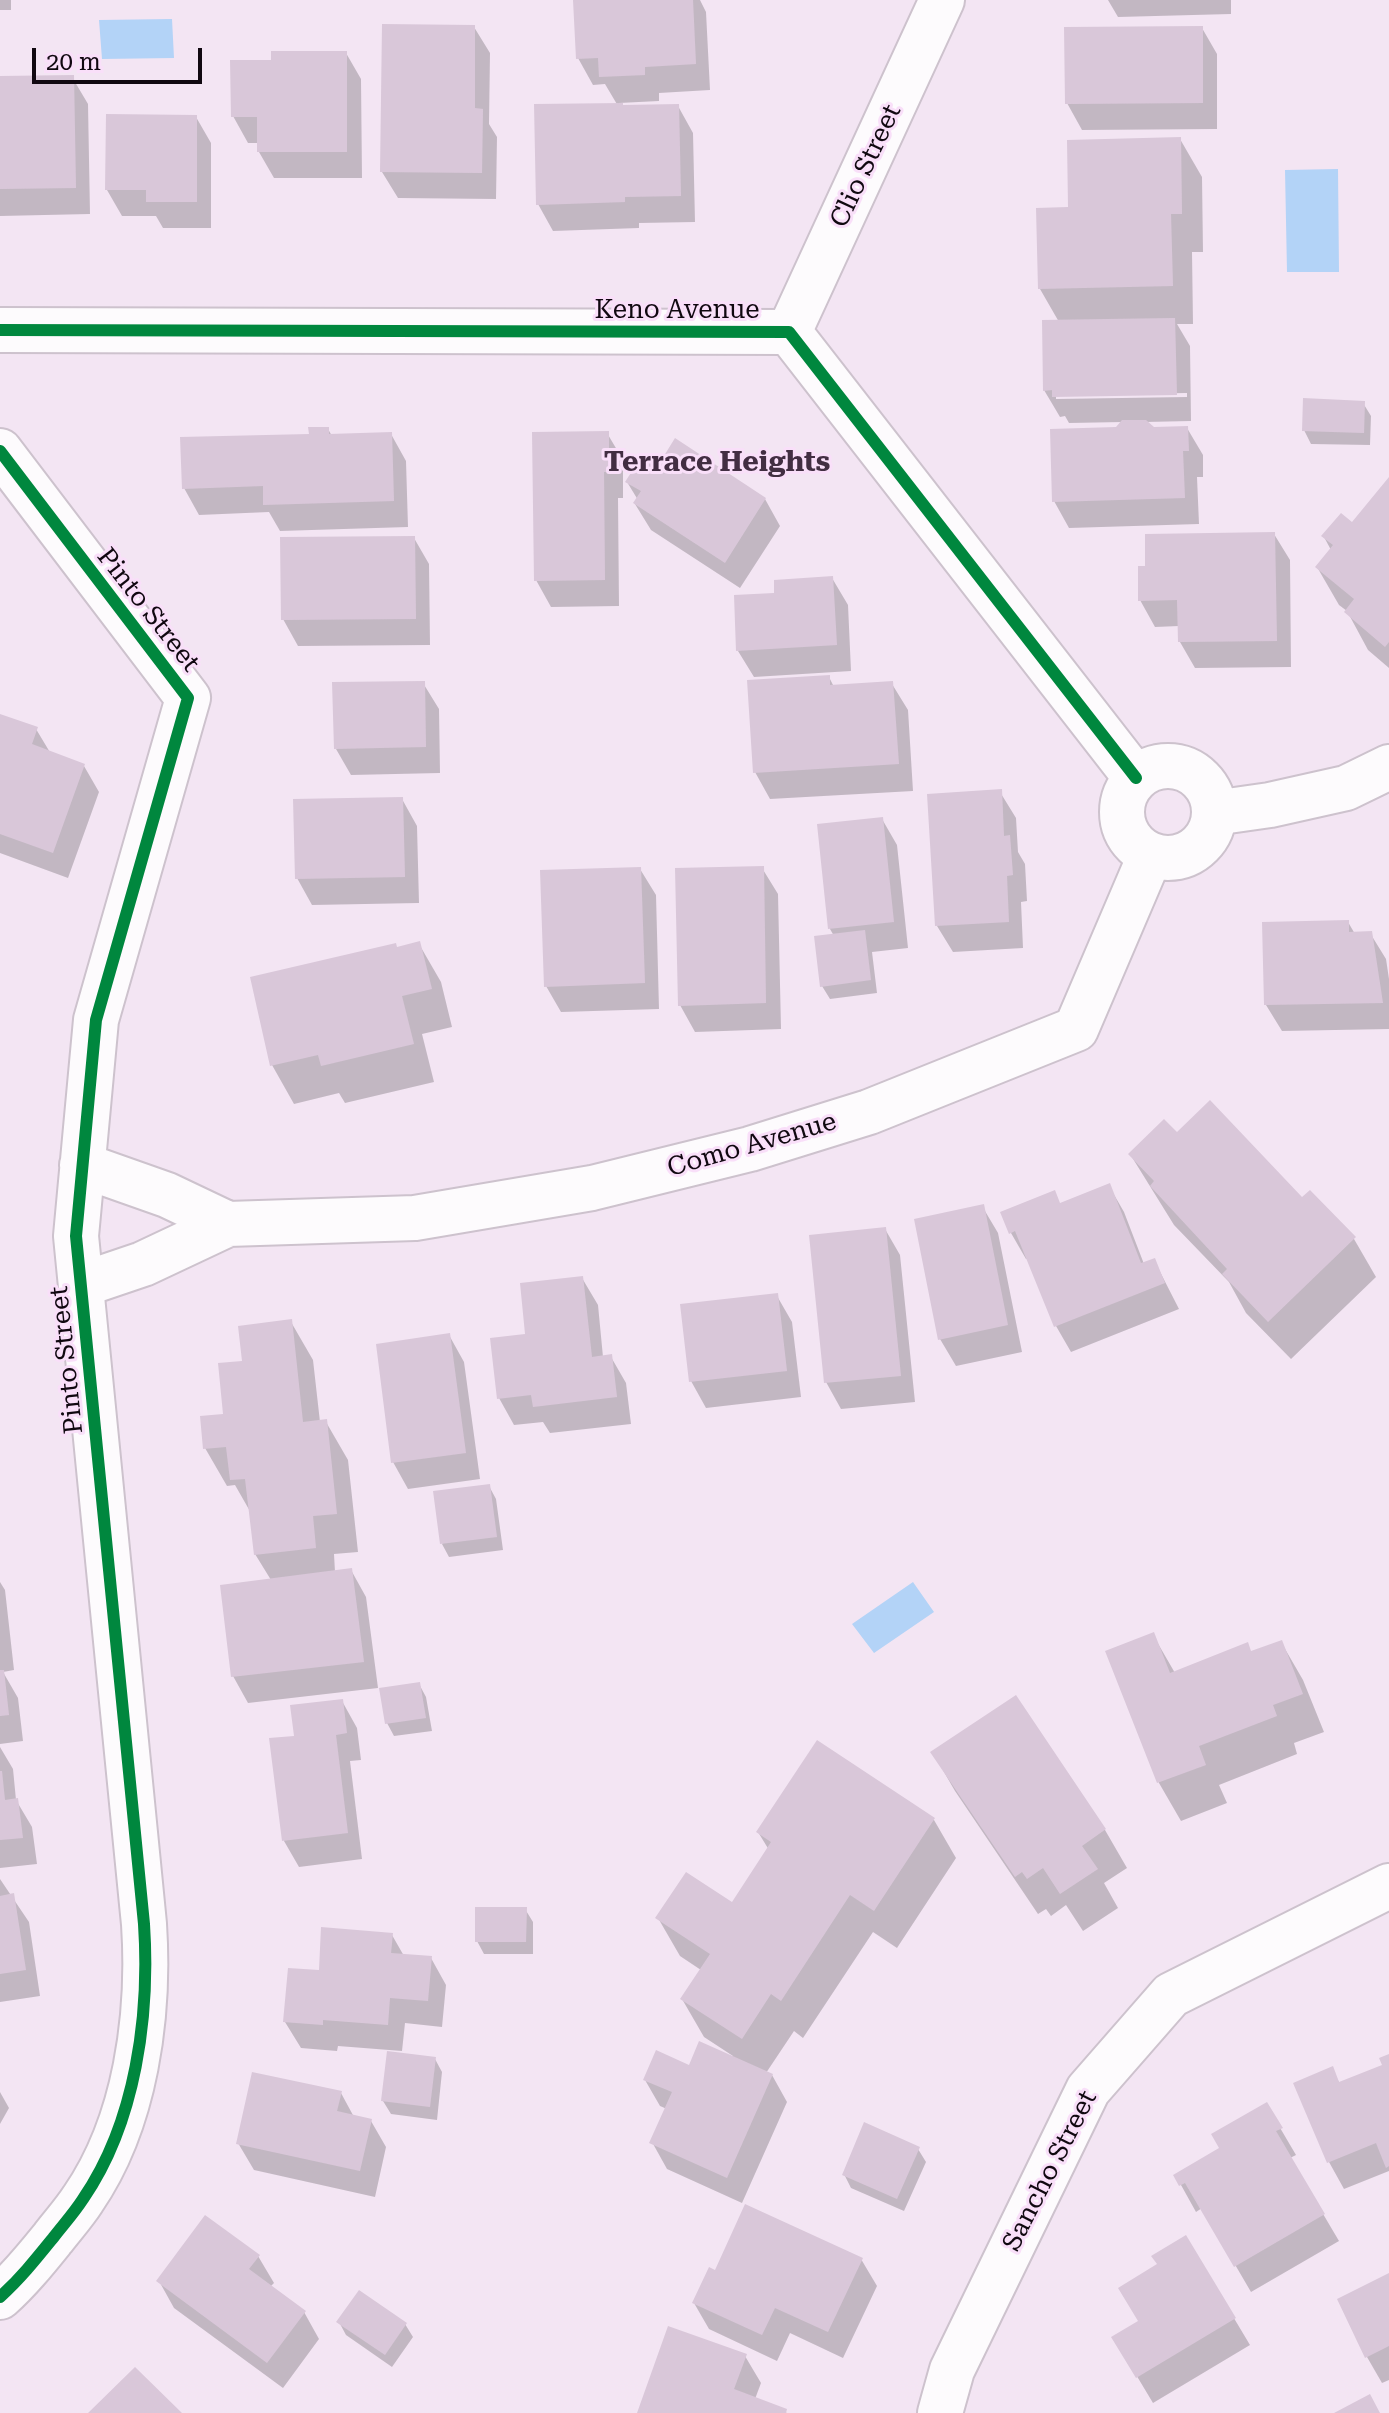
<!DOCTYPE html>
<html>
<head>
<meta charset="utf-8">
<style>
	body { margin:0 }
	#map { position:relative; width:1389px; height:2413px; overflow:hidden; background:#f3e5f3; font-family:"Roboto Serif",serif }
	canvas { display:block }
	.scale { position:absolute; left:32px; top:48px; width:170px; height:36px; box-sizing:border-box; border:4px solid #100810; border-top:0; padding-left:10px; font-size:24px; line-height:28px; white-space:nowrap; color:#100810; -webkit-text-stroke:6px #f9dff9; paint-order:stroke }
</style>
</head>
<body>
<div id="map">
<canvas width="1389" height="2413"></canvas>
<div class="scale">20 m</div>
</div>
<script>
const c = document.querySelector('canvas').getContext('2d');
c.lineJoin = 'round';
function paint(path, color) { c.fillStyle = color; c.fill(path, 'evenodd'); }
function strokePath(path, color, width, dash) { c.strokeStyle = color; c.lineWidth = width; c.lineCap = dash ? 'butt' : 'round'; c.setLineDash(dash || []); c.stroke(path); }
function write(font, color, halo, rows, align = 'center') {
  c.font = font + ' "Roboto Serif",serif'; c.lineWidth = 6; c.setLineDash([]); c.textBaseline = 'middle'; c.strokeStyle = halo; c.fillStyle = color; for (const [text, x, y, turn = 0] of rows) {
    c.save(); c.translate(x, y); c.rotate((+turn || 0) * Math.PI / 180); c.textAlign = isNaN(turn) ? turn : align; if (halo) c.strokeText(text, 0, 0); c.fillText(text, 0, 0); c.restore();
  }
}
const water = new Path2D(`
	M172,19L174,58L102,59L99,20Z
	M1338,169L1339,272H1287L1285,170Z
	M913,1582L934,1612L874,1653L852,1624Z`);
const shadow = new Path2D(`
	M0,0H11V10H0Z
	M575,0H700L706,12L710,90L659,93V101L619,103V106H678L693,133L695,222L639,223V228L553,231L538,204L618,106L605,84L593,85L578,58Z
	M1108,0H1231V14L1118,17Z
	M474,27L490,53L489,124L497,137L496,199L398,198L382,172Z
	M1202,28L1217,54V129L1082,130L1067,103Z
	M346,53L361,79L362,178H274L259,152V143H248L233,116L273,62Z
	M72,77L88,104L90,214L0,216V78Z
	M196,117L211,143V228H163L156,216H122L107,190Z
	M1180,139L1202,177L1203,252H1192L1193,324H1177L1190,346L1191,421L1145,422L1153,429L1187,428L1203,455V477H1197L1199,524L1069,528L1054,501L1123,422L1069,423L1065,416L1060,417L1044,390L1059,322L1040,289L1070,209ZM1187,393V397L1056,399V395Z
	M1363,403L1371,416L1370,445L1311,444L1304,430Z
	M328,429L332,436L391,434L406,461L408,527L280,531L269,512L199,515L184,488Z
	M607,433L623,460V498H618L619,606L551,607L536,580Z
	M659,467L765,499L780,526L740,588L651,530L635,504L638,500L627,482Z
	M1389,480V668L1368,650L1347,611L1339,605L1317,567L1331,550L1324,537L1352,525Z
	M1274,534L1290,560L1291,667L1195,668L1180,642L1179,626L1155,627L1140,600L1147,569Z
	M414,538L429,564L430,645L298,646L283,619Z
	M832,578L848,605L851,671L754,677L738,651L776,595Z
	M829,677L834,687L892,684L908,710L913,791L770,799L755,772Z
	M423,683L439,709L440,773L351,775L336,749Z
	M0,716L36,729L51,754L84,766L99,792L68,878L0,853Z
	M1000,792L1016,818L1018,852L1025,864L1027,901L1021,902L1023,948L953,952L937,926Z
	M402,799L417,826L419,903L312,905L297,878Z
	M882,819L897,845L908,948L872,952L877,993L830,999L822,986L834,936L830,929L819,825Z
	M762,868L778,894L781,1029L695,1032L680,1005Z
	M640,869L656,895L659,1009L561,1012L546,986Z
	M1348,922L1355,934L1370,933L1386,959L1389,979V1029L1282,1031L1266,1005Z
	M419,944L441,982L452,1027L422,1034L434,1082L345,1103L339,1093L294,1104L272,1065L397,949Z
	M1177,1135L1302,1200L1310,1192L1354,1239L1376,1277L1291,1359L1246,1313L1229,1282L1174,1225L1130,1154Z
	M1109,1186L1124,1212L1144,1264L1154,1260L1179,1309L1071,1352L1056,1326L1028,1259H1026L1011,1233L1002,1213L1061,1205Z
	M982,1206L998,1233L1022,1352L956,1366L940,1339Z
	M885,1229L900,1255L915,1402L841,1409L826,1382Z
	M582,1278L598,1305L603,1357H611L626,1383L631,1424L550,1433L543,1422L514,1425L499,1398L528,1336Z
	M777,1296L792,1322L801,1397L706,1408L691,1381Z
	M291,1322L313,1360L320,1422H326L348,1460L358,1552L334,1554L335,1572L351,1570L366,1597L378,1688L248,1703L233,1676L271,1580L255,1554L251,1513L235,1485L227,1486L205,1448L225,1416L244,1363Z
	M449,1335L464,1362L480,1479L408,1489L393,1462Z
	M489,1486L496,1499L503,1550L449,1557L442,1544Z
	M0,1582L5,1590L14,1670L3,1672L18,1698L23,1741L0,1744Z
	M1153,1635L1175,1673L1252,1653L1281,1642L1303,1680L1324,1732L1294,1743L1297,1754L1219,1785L1227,1803L1181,1821L1159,1783L1107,1652Z
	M419,1684L426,1697L432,1731L394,1736L387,1723Z
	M1016,1697L1105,1830L1127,1868L1104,1883L1118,1908L1083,1931L1066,1905L1051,1916L1046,1909L1038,1914L955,1791L933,1753Z
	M342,1701L357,1728L361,1760L350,1761L362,1859L299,1867L284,1841L296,1738Z
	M0,1747L13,1769L16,1800L32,1827L37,1864L0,1868Z
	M934,1820L956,1858L897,1948L873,1932L803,2038L794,2031L766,2073L772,2075L787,2102L742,2203L667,2169L652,2142L667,2109L660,2106L645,2080L733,2056L704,2037L682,1999L701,1970L680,1956L658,1918L733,1904L769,1850L758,1832Z
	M0,1879L29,1922L40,1996L0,2002Z
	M525,1909L533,1922V1954H484L477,1941Z
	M392,1935L404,1956L431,1958L446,1985L442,2027L405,2023L402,2051L338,2046L337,2051L301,2048L285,2022L320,1973Z
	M1389,2057V2171L1344,2189L1329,2162L1296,2084L1332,2069L1340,2084L1385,2066Z
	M435,2059L442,2072L437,2120L391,2114L383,2101Z
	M0,2092L9,2108L0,2124Z
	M341,2093L354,2117L371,2121L386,2147L375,2197L254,2170L238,2143Z
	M1266,2104L1296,2155L1290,2158L1339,2241L1251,2292L1202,2208L1196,2212L1176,2176L1221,2149Z
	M918,2149L926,2162L904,2211L851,2188L844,2174Z
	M1186,2238L1250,2345L1153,2403L1114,2338L1140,2322L1159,2265Z
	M258,2256L274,2283L270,2287L304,2312L319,2339L283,2388L174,2308L159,2281Z
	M861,2259L877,2286L843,2358L790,2333L777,2361L709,2329L694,2303L716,2272Z
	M1389,2276V2380L1382,2383L1367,2357Z
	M339,2322L405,2324L413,2337L392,2367L346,2335Z
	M745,2356L761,2383L755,2399L787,2413H639Z`);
const building = new Path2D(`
	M573,0H693L696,64L645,67V75L599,77L598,58L576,59Z
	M382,24L475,25V108L483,109L482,173L380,172Z
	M1203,26V103L1065,104L1064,27Z
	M271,51H347V152H257V117H231L230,60H271Z
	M74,75L76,188L0,189V76Z
	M623,103V105L679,104L681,196L625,197V202L536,205L534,104Z
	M106,114L197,115V202H146V190H105Z
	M1181,137L1182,214H1171L1173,286L1038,289L1036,208L1068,207L1067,140Z
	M1175,318L1177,395L1052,397V390L1043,391L1042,320Z
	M1303,398L1365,401L1364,433L1302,431Z
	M1122,420H1146L1154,427L1188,426L1189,451H1183L1185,498L1052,502L1050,429L1116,427Z
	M308,427H329V434L392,432L394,501L263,505V486L182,489L180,437L309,434Z
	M609,431V472H604L605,580L534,581L532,432Z
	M675,438L766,498L725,563L633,503L641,491L625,482L643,454L659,464Z
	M1389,477V642L1385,647L1344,612L1354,599L1315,567L1333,545L1321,536L1341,513L1352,522Z
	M1275,532L1277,641L1178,642L1177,600L1138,601V566H1145V534Z
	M415,536L416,619L281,620L280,537Z
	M833,576L837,645L736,651L734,595L774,593V580Z
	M830,675V685L893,681L899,764L753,773L747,680Z
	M425,681L426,747L334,749L332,682Z
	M0,714L38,727L32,744L85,764L53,853L0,834Z
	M1002,789L1004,836L1010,835L1013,875L1007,876L1009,922L935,926L927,794Z
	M403,797L405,877L295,879L293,799Z
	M883,817L894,922L828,929L817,824Z
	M764,866L766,1003L678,1006L675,868Z
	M641,867L645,983L544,987L540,870Z
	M1349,920V932L1372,931L1383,1003L1264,1005L1262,922Z
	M865,930L871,980L820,987L814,936Z
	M420,941L432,989L402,996L414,1044L321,1066L318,1055L270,1066L250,977L396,943L397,947Z
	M1210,1100L1302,1197L1310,1190L1356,1237L1268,1322L1222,1274L1227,1269L1150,1186L1154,1181L1128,1154L1164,1119L1177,1132Z
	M1110,1183L1141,1263L1155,1258L1165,1283L1054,1327L1015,1231L1009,1234L1000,1212L1055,1190L1060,1203Z
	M984,1204L1008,1325L938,1340L914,1219Z
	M886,1227L901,1376L824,1383L809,1235Z
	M583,1276L592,1357L612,1354L617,1397L533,1407L531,1395L497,1399L490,1338L525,1334L520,1283Z
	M778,1293L787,1371L689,1382L680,1304Z
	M292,1319L303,1422L327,1419L337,1514L313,1516L316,1548L254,1555L245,1479L230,1480L226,1447L203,1449L200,1416L223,1414L218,1363L242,1361L238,1326Z
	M450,1333L466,1453L391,1463L376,1344Z
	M490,1484L497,1537L440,1544L433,1491Z
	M352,1568L364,1662L231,1677L220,1585Z
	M1154,1632L1170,1673L1248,1642L1251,1651L1282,1640L1303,1694L1273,1705L1277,1716L1199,1746L1206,1765L1157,1783L1105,1651Z
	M0,1670H4L9,1715L0,1716Z
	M420,1682L426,1718L385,1724L379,1688Z
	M1016,1695L1106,1829L1082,1846L1098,1869L1060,1894L1043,1868L1027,1879L1022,1872L1015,1877L930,1752Z
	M343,1699L347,1733L336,1735L348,1833L282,1841L269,1738L294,1736L290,1705Z
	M817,1740L935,1818L874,1911L850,1895L781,2001L771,1994L742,2039L680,1999L710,1954L655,1918L686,1872L732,1902L771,1842L756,1832Z
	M0,1771H2L5,1800L18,1798L23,1838L0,1840Z
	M14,1893L26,1970L0,1974V1896Z
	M475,1907H527L526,1942H475Z
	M321,1927L393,1933L391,1953L432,1956L428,2001L390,1998L388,2025L323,2020V2025L283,2022L288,1968L319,1970Z
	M699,2041L773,2074L727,2178L649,2143L672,2092L643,2080L656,2050L689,2065Z
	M387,2051L436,2057L430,2107L381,2101Z
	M1389,2054V2166L1386,2168L1376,2143L1327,2163L1293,2083L1333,2066L1339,2082L1382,2065L1379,2058Z
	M252,2072L342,2091L337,2111L372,2119L360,2171L236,2144Z
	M1267,2102L1283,2128L1276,2131L1325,2214L1234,2267L1185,2183L1179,2186L1173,2175L1219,2148L1211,2134Z
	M864,2122L920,2147L897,2199L842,2175Z
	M745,2204L863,2258L828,2332L775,2308L762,2335L692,2303L709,2267L715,2270Z
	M205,2215L260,2255L249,2269L306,2311L267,2363L156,2281Z
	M1186,2235L1236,2318L1136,2378L1111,2337L1138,2321L1118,2288L1157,2264L1151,2256Z
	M1389,2273V2346L1365,2358L1337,2299Z
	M359,2290L407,2323L385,2355L336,2322Z
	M668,2326L747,2354L734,2389L787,2409L786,2413H637Z
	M135,2367L182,2413H88Z
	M1370,2394L1380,2413H1334Z`);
const minor = new Path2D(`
	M0,330L789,332L1136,778
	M789,332L942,0
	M0,451L188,698L96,1020L76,1236L144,1924C150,2015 136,2122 83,2199C74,2213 63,2225 53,2238C36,2259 20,2279 0,2297
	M1122 812a46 46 0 1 1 92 0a46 46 0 1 1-92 0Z
	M1214,813L1270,805L1346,788L1389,767
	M82,1165L167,1195L228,1224
	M81,1285L143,1264L228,1224L415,1218L592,1188L750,1149L869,1112L1076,1029L1150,856
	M940,2413L952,2370L1088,2090L1171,1995L1389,1886`);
const cycleway = new Path2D(`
	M0,330L789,332L1136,778
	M0,451L188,698L96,1020L76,1236L144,1924C150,2015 136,2122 83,2199C74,2213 63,2225 53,2238C36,2259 20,2279 0,2297`);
const streetNames = [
	["Clio Street",866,166,-65],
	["Keno Avenue",677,310],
	["Pinto Street",148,610,52],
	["Como Avenue",752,1145,-16],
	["Pinto Street",67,1360,-96],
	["Sancho Street",1050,2171,-63]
];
const neighbourhoodNames = [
	["Terrace Heights",717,463]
];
paint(water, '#b3d3f7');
paint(shadow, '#0003');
paint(building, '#d9c7d9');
strokePath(minor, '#cdc2cd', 48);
strokePath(minor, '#fdfbfd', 44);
strokePath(cycleway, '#00873e', 12);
write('26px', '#100810', '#f9dff9', streetNames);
write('bold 28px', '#422e42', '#f9dff9', neighbourhoodNames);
</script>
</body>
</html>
